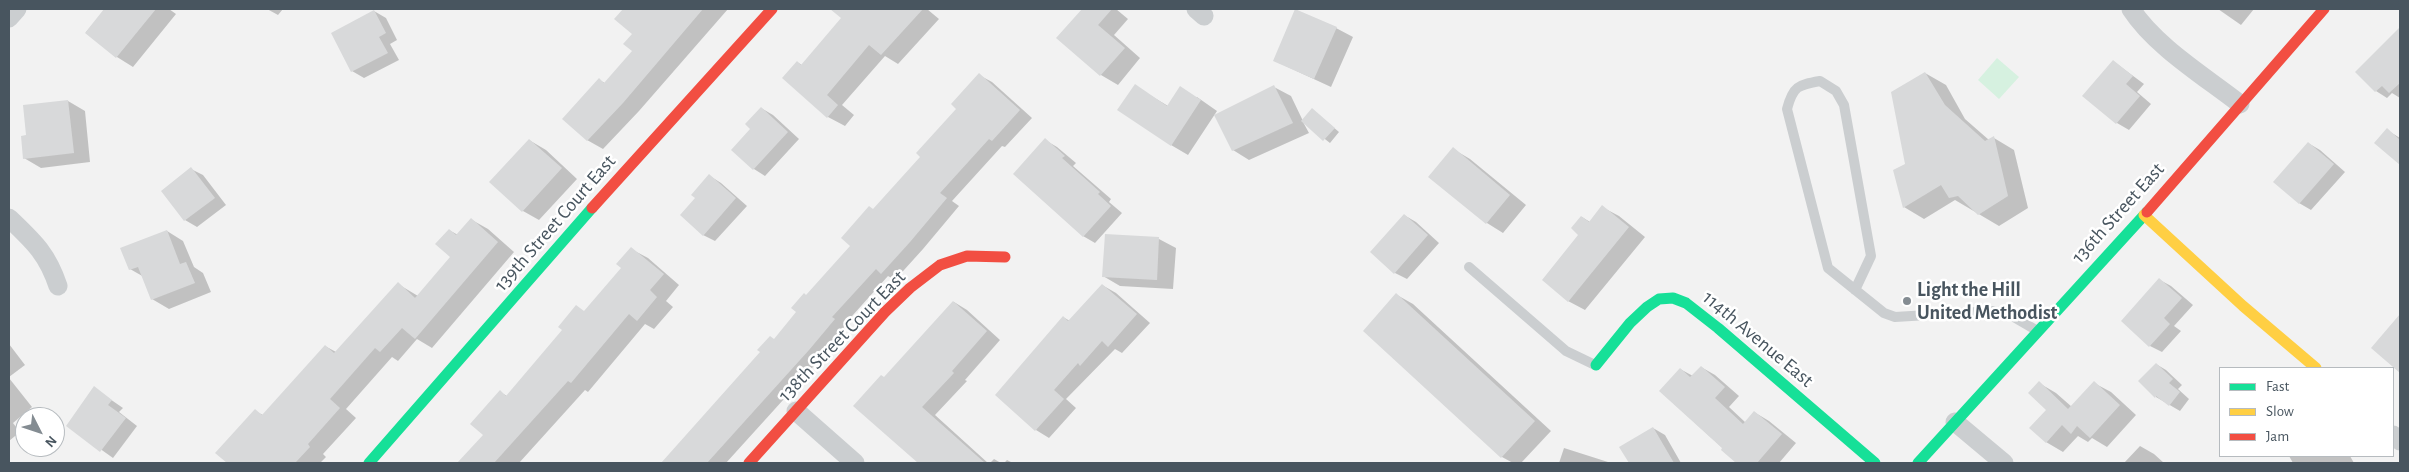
<!DOCTYPE html>
<html>
<head>
<meta charset="utf-8">
<style>
	body { margin:0 }
	#map { position:relative; width:2409px; height:472px; overflow:hidden; background:#f2f2f2; font-family:"Alegreya Sans",sans-serif }
	canvas { display:block }
	.frame { position:absolute; inset:0; border:10px solid #48555f; pointer-events:none }
	.legend { position:absolute; left:2219px; top:367px; width:175px; height:90px; box-sizing:border-box; background:#fff; border:1px solid #b6bbbf; margin:0; padding:6px 9px; list-style:none; font-size:15px; color:#48555f }
	.legend li { display:flex; align-items:center; gap:10px; height:25px }
	.legend b { width:25px; border:1px solid #b6bbbf }
	.north { position:absolute; left:15px; top:407px; width:50px; height:50px; box-sizing:border-box; background:#fff; border:1px solid #b6bbbf; border-radius:50%; rotate:131deg; font-size:14px; font-weight:700; line-height:20px; text-align:center; color:#48555f }
	.north::after { content:''; display:block; margin:auto; width:18px; height:22px; background:#848c92; clip-path:polygon(50% 0,100% 100%,50% 72%,0 100%) }
</style>
</head>
<body>
<div id="map">
<canvas width="2409" height="472"></canvas>
<div class="frame"></div>
<ul class="legend">
<li><b style="height:6px;background:#16e098"></b>Fast</li>
<li><b style="height:6px;background:#ffcf43"></b>Slow</li>
<li><b style="height:6px;background:#f24e42"></b>Jam</li>
</ul>
<div class="north">N</div>
</div>
<script>
const c = document.querySelector('canvas').getContext('2d');
c.lineJoin = 'round';
function paint(path, color) { c.fillStyle = color; c.fill(path, 'evenodd'); }
function strokePath(path, color, width, dash) { c.strokeStyle = color; c.lineWidth = width; c.lineCap = dash ? 'butt' : 'round'; c.setLineDash(dash || []); c.stroke(path); }
function write(font, color, halo, rows, align = 'center') {
  c.font = font + ' "Alegreya Sans",sans-serif'; c.lineWidth = 5; c.setLineDash([]); c.textBaseline = 'middle'; c.strokeStyle = halo; c.fillStyle = color; for (const [text, x, y, turn = 0] of rows) {
    c.save(); c.translate(x, y); c.rotate((+turn || 0) * Math.PI / 180); c.textAlign = isNaN(turn) ? turn : align; if (halo) c.strokeText(text, 0, 0); c.fillText(text, 0, 0); c.restore();
  }
}
const green = new Path2D(`
	M1997,58L2019,77L1999,99L1978,80Z`);
const shadow = new Path2D(`
	M106,9H169L176,14L133,67L117,57L86,32Z
	M267,9H283L278,15Z
	M624,9H728L639,111L603,149L587,140L599,80L605,83L633,51L634,34L616,19Z
	M846,9H927L939,19L898,64L885,56L842,105L854,115L845,126L828,117L783,78L797,62L802,65L842,18L840,16Z
	M1081,9H1116L1128,19L1114,35L1140,58L1118,85L1101,75L1058,38L1082,10Z
	M2218,9H2254L2241,25Z
	M374,11L386,18L397,40L390,44L399,60L364,78L352,71Z
	M1336,28L1353,37L1331,87L1277,62Z
	M2397,32L2400,34V98L2392,93L2387,98L2376,91Z
	M2113,61L2144,84L2137,92L2151,104L2129,130L2117,123L2084,96Z
	M1925,73L1946,85L1965,119L1989,140L1994,138L2014,150L2028,208L1999,226L1955,200L1924,219L1904,207L1907,164Z
	M979,75L992,82L1032,118L1005,147L1002,146L952,201L959,206L923,249L895,280L888,276L844,325L847,328L822,357L726,463H662L775,340L797,312L807,296L852,246L874,210L922,157L958,109Z
	M1135,86L1168,106L1197,97L1217,111L1188,155L1171,145Z
	M1274,87L1291,96L1303,121L1313,110L1339,132L1330,143L1303,122L1309,133L1249,160L1233,150Z
	M68,101L85,111L90,162L41,168L24,158L27,136Z
	M761,108L773,115L799,139L765,176L754,169L752,129Z
	M2387,130L2400,138V164L2376,142Z
	M529,140L546,150L577,179L539,220L523,211Z
	M1045,140L1057,147L1076,163L1073,166L1111,199L1109,202L1122,213L1095,243L1083,236Z
	M2308,143L2320,150L2345,172L2311,210L2299,203Z
	M1453,149L1470,159L1526,205L1503,233L1487,223L1430,176Z
	M191,169L203,175L226,205L197,227L185,220Z
	M710,176L721,183L747,206L715,241L703,235L697,198Z
	M1602,207L1619,216L1645,237L1585,310L1568,301L1582,217L1590,222Z
	M1404,215L1416,222L1439,243L1407,279L1395,273Z
	M472,220L488,229L514,252L432,348L417,339L398,361L392,357L346,409L356,418L323,454L326,457L320,463H229L217,452L255,411L263,415L325,346L336,352L398,284L418,296L452,257L449,230L458,235Z
	M167,231L183,241L194,267L203,273L211,292L169,309L152,299L144,277L130,269Z
	M1106,235L1159,239L1176,248L1173,289L1120,286L1103,276Z
	M631,249L648,258L679,285L666,301L673,307L654,329L645,324L588,392L585,390L519,463H459L485,435L500,392L507,396L585,312L622,268Z
	M2160,280L2171,286L2193,305L2174,326L2181,331L2162,352L2150,346Z
	M1102,285L1116,293L1150,323L1122,353L1115,349L1066,399L1076,408L1049,438L1036,430L1063,317L1070,321Z
	M1397,295L1413,304L1551,431L1521,463H1513L1502,457Z
	M954,302L967,310L1000,340L965,380L967,381L935,415L988,463H919L855,406L885,378Z
	M9,344L25,365L9,377Z
	M2156,364L2166,370L2182,385L2178,389L2189,399L2180,411L2156,397Z
	M1701,367L1715,375L1739,396L1729,407L1746,423L1754,412L1769,421L1796,443L1779,463H1739L1660,391L1680,369L1693,376Z
	M9,378L32,407L13,423L20,432L9,441Z
	M2039,383L2056,393L2072,407L2094,383L2111,392L2136,415L2107,447L2092,438L2088,442L2078,436L2063,452L2046,442L2048,410Z
	M94,388L123,408L119,412L137,426L113,458L68,426Z
	M1653,428L1665,435L1681,463H1630L1621,447Z
	M2140,446L2154,454L2164,463H2124Z
	M1564,448L1608,462L1609,463H1559Z
	M2289,456H2350L2354,463H2293Z
	M994,459L1001,463H990Z
	M1007,460L1013,463H1004Z`);
const building = new Path2D(`
	M104,9H156L116,58L85,33Z
	M623,9H703L623,103L587,141L562,119L599,78L604,83L632,51L623,44L632,34L614,19Z
	M830,9H923L881,55L869,45L827,95L838,105L827,118L782,78L797,61L801,65L841,18Z
	M1082,9H1112L1098,25L1125,48L1100,76L1056,38Z
	M1295,9L1337,27L1314,79L1273,61Z
	M374,10L386,33L379,37L388,53L351,72L331,33Z
	M2400,27V83L2389,93L2382,86L2375,92L2355,72Z
	M2113,60L2133,76L2126,84L2140,96L2116,124L2082,96Z
	M1925,72L1945,105L1985,141L1994,136L2008,196L1978,215L1958,196L1949,198L1941,185L1903,208L1893,170L1905,164L1891,92Z
	M979,73L1020,110L992,141L989,139L940,193L947,198L910,242L881,274L876,269L832,317L835,319L809,350L707,463H661L760,352L757,350L770,336L774,339L796,312L791,308L804,293L806,295L850,246L841,238L869,206L873,209L920,157L916,153L956,109L951,104Z
	M1135,84L1167,106L1180,86L1201,100L1171,146L1117,110Z
	M1274,85L1293,123L1232,151L1214,115Z
	M68,100L74,153L23,159L21,136L26,135L23,105Z
	M761,107L788,132L753,170L731,150L750,129L745,124Z
	M1312,108L1335,128L1323,141L1301,121Z
	M2387,128L2400,140V165L2374,143Z
	M1045,138L1065,156L1062,158L1100,192L1098,194L1111,206L1083,237L1013,174Z
	M529,139L562,168L522,212L489,182Z
	M2308,142L2334,164L2299,204L2273,182Z
	M1453,147L1510,195L1486,224L1428,177Z
	M191,167L215,198L184,221L161,191Z
	M709,174L736,198L703,236L680,215L695,198L691,195Z
	M1602,205L1629,227L1568,302L1542,280L1578,235L1571,228L1581,216L1589,222Z
	M1404,214L1428,235L1394,274L1370,252Z
	M471,218L498,242L415,339L402,328L380,352L375,348L330,399L340,408L308,444L310,447L295,463H227L215,453L255,409L262,415L325,345L334,353L398,282L415,298L450,257L435,244L449,229L456,235Z
	M167,230L180,264L186,262L195,283L151,300L138,267L129,270L120,248Z
	M1105,234L1159,237L1157,280L1102,277Z
	M631,247L664,274L650,290L657,297L637,321L629,314L571,383L568,381L494,463H457L483,435L470,424L500,390L506,396L562,330L558,327L576,305L584,311L621,268L616,264Z
	M2159,278L2182,298L2164,318L2170,324L2149,347L2121,321Z
	M1102,284L1137,314L1108,347L1102,341L1080,366L1078,363L1054,390L1064,399L1035,431L995,395L1063,316L1068,321Z
	M1396,293L1535,421L1501,458L1363,331Z
	M953,301L987,331L952,371L954,373L922,407L985,463H918L853,406L881,375L884,377Z
	M2400,314V373L2371,348Z
	M2156,363L2173,379L2169,383L2180,392L2169,406L2156,396L2155,398L2138,381Z
	M1701,366L1725,387L1715,398L1743,424L1754,411L1782,434L1757,463H1736L1721,450L1722,448L1659,391L1680,368L1690,377Z
	M2039,381L2068,409L2094,381L2120,405L2090,438L2077,426L2071,434L2062,425L2046,443L2029,428L2046,410L2028,393Z
	M94,386L112,400L108,405L126,418L100,452L66,426Z
	M1653,427L1674,463H1629L1619,447Z`);
const lane = new Path2D(`
	M1469,267L1566,351L1595,365
	M1855,290L1871,256L1844,105L1836,91L1820,81C1798,85 1793,86 1787,109L1828,268L1884,313L1895,317L1993,311L2012,316L2036,330`);
const street = new Path2D(`
	M1196,9L1204,16
	M2131,9C2155,46 2204,76 2240,104
	M9,18L17,9
	M9,218C33,241 47,253 58,286
	M796,411L855,463
	M1955,422L2004,463
	M2393,435L2400,441`);
const fast = new Path2D(`
	M1596,365L1630,323L1647,307L1659,299L1673,298L1686,303L1718,328L1875,463
	M369,463L592,208
	M1918,463L2147,212`);
const slow = new Path2D(`
	M2144,215L2243,306L2316,368`);
const jam = new Path2D(`
	M592,208L772,9
	M2147,212L2324,9
	M749,463L885,312L910,288L940,265L967,256L1005,257`);
const markers = [
	[1907,301,5,"#848c92"]
];
const streetNames = [
	["136th Street East",2118,213,-48],
	["139th Street Court East",555,223,-49],
	["138th Street Court East",842,336,-46],
	["114th Avenue East",1758,339,40]
];
const poiNames = [
	["Light the Hill",1917,290],
	["United Methodist",1917,313]
];
paint(green, '#d6f1e0');
paint(shadow, '#0003');
paint(building, '#d8d9da');
strokePath(lane, '#cbced0', 10);
strokePath(street, '#cbced0', 19);
strokePath(fast, '#16e098', 11);
strokePath(slow, '#ffcf43', 11);
strokePath(jam, '#f24e42', 11);
for (const [x, y, r, color] of markers) { const dot = new Path2D(); dot.arc(x, y, r, 0, 2 * Math.PI); c.fillStyle = color; c.fill(dot); strokePath(dot, '#fff', 2); }
write('20px', '#48555f', '#fff', streetNames);
write('bold 20px', '#48555f', '#fff', poiNames, 'left');
</script>
</body>
</html>
